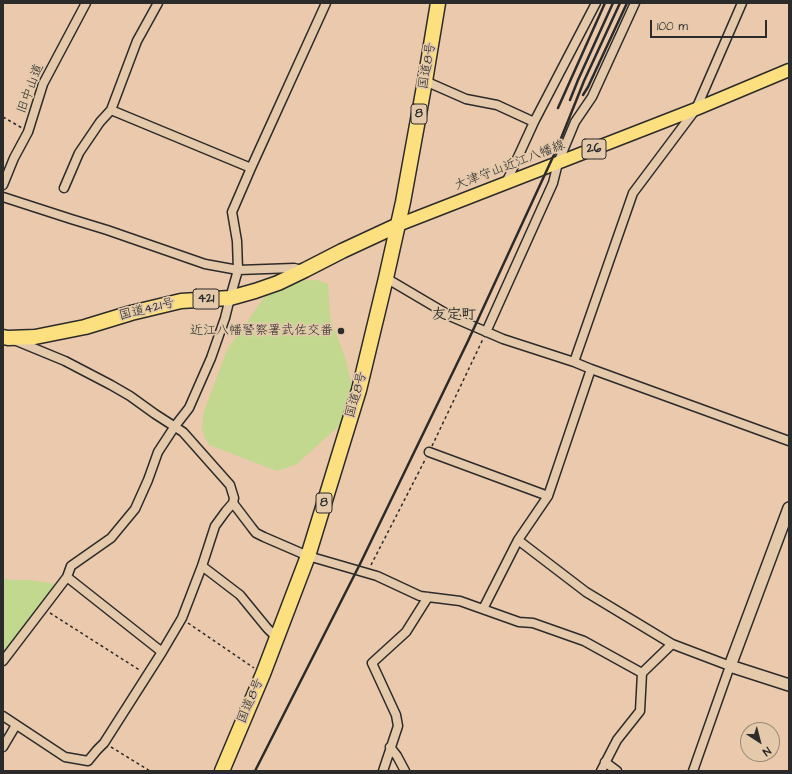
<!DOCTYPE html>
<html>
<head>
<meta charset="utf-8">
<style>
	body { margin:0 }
	#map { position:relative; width:792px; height:774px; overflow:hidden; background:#ebc9ac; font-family:"Architects Daughter",sans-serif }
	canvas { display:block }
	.frame { position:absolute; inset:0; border:4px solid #2b2b2b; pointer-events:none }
	.north { position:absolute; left:740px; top:722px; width:40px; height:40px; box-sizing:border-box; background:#e4caab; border:1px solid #9a8a78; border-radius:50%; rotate:144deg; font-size:11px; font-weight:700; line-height:16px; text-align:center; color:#2b2b2b }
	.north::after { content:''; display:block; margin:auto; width:14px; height:18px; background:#2b2b2b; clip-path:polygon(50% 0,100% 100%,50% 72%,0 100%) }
	.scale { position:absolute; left:650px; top:20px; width:117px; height:18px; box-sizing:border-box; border:2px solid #2b2b2b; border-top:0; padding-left:5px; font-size:12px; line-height:14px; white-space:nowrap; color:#2b2b2b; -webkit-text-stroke:3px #e4caab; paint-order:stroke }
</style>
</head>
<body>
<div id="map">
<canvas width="792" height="774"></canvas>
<div class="frame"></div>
<div class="north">N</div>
<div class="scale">100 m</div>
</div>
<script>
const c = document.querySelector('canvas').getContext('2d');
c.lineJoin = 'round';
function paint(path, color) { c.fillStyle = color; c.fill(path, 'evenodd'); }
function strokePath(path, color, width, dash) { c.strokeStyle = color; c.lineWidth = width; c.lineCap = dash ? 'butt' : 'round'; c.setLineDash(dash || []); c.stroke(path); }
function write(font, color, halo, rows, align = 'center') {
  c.font = font + ' "Architects Daughter","Klee One",sans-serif'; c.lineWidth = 3.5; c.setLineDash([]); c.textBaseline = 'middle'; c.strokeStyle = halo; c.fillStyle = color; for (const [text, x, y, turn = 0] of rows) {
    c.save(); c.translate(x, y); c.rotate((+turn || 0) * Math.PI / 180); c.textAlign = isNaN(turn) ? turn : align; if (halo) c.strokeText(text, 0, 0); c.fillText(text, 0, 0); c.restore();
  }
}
const green = new Path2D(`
	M308,280H317L328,284L330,317L346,360L354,394L350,413L340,425L297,464L286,468L277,471L209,445L205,438L202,430L204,411L228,348L264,298L272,290L285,284Z
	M3,578L10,580H29L56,584L3,654Z`);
const path = new Path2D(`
	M3,117L22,128
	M432,446L483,339
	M371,565L426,458
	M50,613L141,671
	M188,623L254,668
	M111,747L150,771`);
const street = new Path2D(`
	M158,3L137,41L111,110L251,168
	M425,81L466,99L497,105L534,122L506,183
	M534,122L596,3
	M3,185L14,158L28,132L43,84L86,3
	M64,188L79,153L100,122L111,110
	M3,197L71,219L107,230L205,264L238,270L294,268L302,270
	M386,278L452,317L503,339L574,362L591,369L789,441
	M486,332L553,183L558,163L575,122L592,97L635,3
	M574,362L633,193L696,109L742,3
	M429,452L548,496L518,540L586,592L672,644L730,666L693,771
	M548,496L591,369
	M233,503L252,528L256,533L264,537L308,556L377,576L420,596L460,601L519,622L533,623L584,641L642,673
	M202,566L240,595L267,628L277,638
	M67,577L162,652
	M483,609L518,540
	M3,661L67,577L71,566L111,538L135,509L148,480L158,452L175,426L189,408L211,358L225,318L230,298L238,270L237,241L232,212L251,168L326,3
	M3,716L65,757L88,761L97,750L104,743L162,652L182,618L202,566L215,526L226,511L233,503L234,498L230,485L183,432L155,414L130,396L111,385L65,361L14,340
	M3,747L16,725
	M390,747L397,756L405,771
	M605,762L617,771
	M383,771L398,726L396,715L372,663L406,632L428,597
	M601,771L617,740L640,711L642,673L672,644`);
const secondary = new Path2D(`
	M789,508L730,666L789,685`);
const primary = new Path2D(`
	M398,225L696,109L789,70`);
const highway = new Path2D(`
	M3,337L8,338L35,337L85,327L131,313L181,301L230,298L255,291L278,283L305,270L342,251L398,225
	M222,771L263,674L308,556L359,390L386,278L403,202L425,81L438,3`);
const rail = new Path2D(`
	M583,95L588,87L627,3
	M570,100L578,80L613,3
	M558,108L605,3
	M255,771L361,562L468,341L558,146L584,81L620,3`);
const markers = [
	[341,331,4,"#2b2b2b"]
];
const shields = [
	[419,114,16],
	[594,149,24],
	[206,299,26],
	[324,503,16]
];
const shieldNames = [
	["8",419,114],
	["26",594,149],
	["421",206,299],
	["8",324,503]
];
const streetNames = [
	["国道8号",428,66,-80],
	["旧中山道",31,89,-69],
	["大津守山近江八幡線",510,166,-21],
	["国道421号",147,310,-14],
	["国道8号",357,395,-74],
	["国道8号",251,701,-67]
];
const poiNames = [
	["近江八幡警察署武佐交番",333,331]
];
const quarterNames = [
	["友定町",454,316]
];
paint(green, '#c2d88e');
strokePath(street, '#2b2b2b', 11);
strokePath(secondary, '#2b2b2b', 14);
strokePath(primary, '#2b2b2b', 15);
strokePath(highway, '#2b2b2b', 17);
strokePath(path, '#2b2b2b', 1.5, [3, 3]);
strokePath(street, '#e4caab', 8);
strokePath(secondary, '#e4caab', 11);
strokePath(primary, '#fce080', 12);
strokePath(highway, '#fce080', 14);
strokePath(rail, '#2b2b2b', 2.5);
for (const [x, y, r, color] of markers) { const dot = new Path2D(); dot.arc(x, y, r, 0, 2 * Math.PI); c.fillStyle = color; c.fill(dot); strokePath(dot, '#e4caab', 1.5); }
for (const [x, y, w] of shields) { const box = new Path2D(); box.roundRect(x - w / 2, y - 10, w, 20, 3); c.fillStyle = '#e4caab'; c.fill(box); strokePath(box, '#2b2b2b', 1); }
write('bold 12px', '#2b2b2b', null, shieldNames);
write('13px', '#2b2b2b', '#e4caab', streetNames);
write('13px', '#2b2b2b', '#e4caab', poiNames, 'right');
write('bold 15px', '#2b2b2b', '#e4caab', quarterNames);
</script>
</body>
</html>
